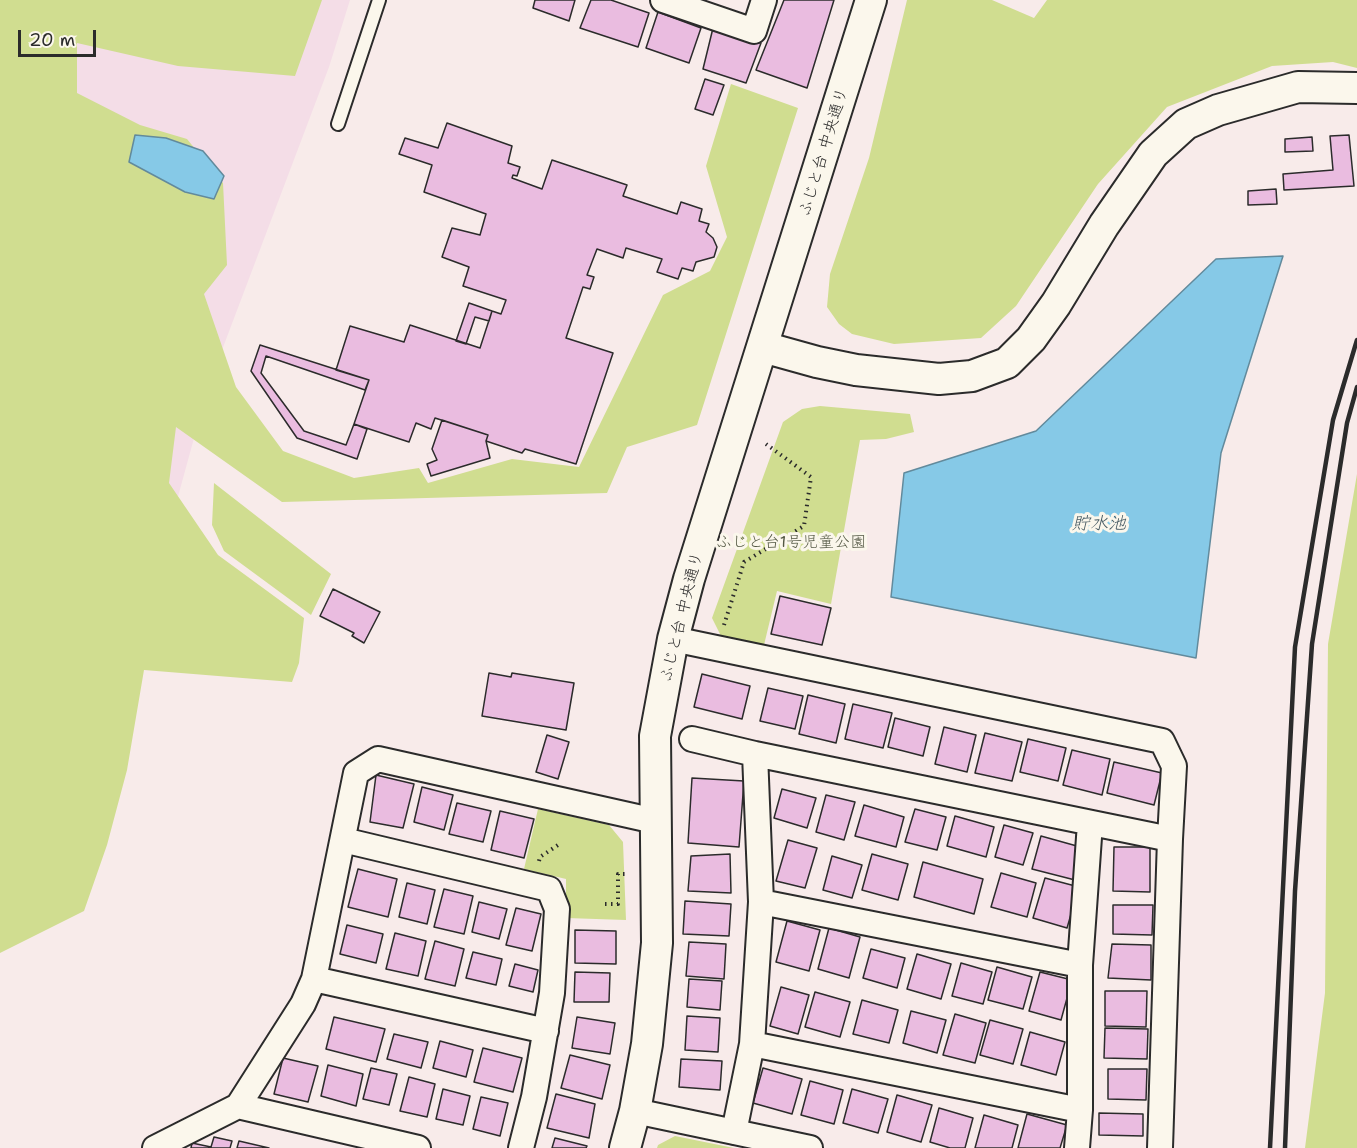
<!DOCTYPE html>
<html>
<head>
<meta charset="utf-8">
<style>
	body { margin:0 }
	#map { position:relative; width:1357px; height:1148px; overflow:hidden; background:#f8ebea; font-family:"Shantell Sans",sans-serif }
	canvas { display:block }
	.scale { position:absolute; left:18px; top:30px; width:78px; height:27px; box-sizing:border-box; border:3px solid #2b2b2b; border-top:0; padding-left:8px; font-size:18px; line-height:21px; white-space:nowrap; color:#2b2b2b; -webkit-text-stroke:4px #fbf7ec; paint-order:stroke }
</style>
</head>
<body>
<div id="map">
<canvas width="1357" height="1148"></canvas>
<div class="scale">20 m</div>
</div>
<script>
const c = document.querySelector('canvas').getContext('2d');
c.lineJoin = 'round';
function paint(path, color) { c.fillStyle = color; c.fill(path, 'evenodd'); }
function strokePath(path, color, width, dash) { c.strokeStyle = color; c.lineWidth = width; c.lineCap = dash ? 'butt' : 'round'; c.setLineDash(dash || []); c.stroke(path); }
function write(font, color, halo, rows, align = 'center') {
  c.font = font + ' "Shantell Sans","Klee One",sans-serif'; c.lineWidth = 6; c.setLineDash([]); c.textBaseline = 'middle'; c.strokeStyle = halo; c.fillStyle = color; for (const [text, x, y, turn = 0] of rows) {
    c.save(); c.translate(x, y); c.rotate((+turn || 0) * Math.PI / 180); c.textAlign = isNaN(turn) ? turn : align; if (halo) c.strokeText(text, 0, 0); c.fillText(text, 0, 0); c.restore();
  }
}
const built = new Path2D(`
	M0,0H350L329,67L208,387L99,785Z`);
const green = new Path2D(`
	M0,0H322L295,76L178,66L77,43V93L140,125L187,139L223,183L227,265L204,294L236,387L283,451L354,478L419,468L428,483L512,459L579,467L663,295L710,271L727,237L706,166L731,84L798,108L697,425L627,447L607,493L282,502L176,427L169,483L218,555L304,618L299,663L292,682L144,670L127,770L107,845L84,911L0,953Z
	M907,0H992L1034,18L1047,0H1357V68L1333,62L1272,66L1167,107L1098,184L1016,306L981,338L894,344L852,334L839,324L827,307L830,274L869,158Z
	M820,406L910,414L914,432L886,439L860,440L831,604L777,591L764,645L722,638L712,618L783,422L802,409Z
	M1357,474V1148H1305L1325,993L1328,644Z
	M214,483L331,574L311,615L224,551L212,525Z
	M538,809L609,825L623,842L626,920L566,918V879L524,869Z
	M675,1136L734,1148H657L658,1145Z`);
const water = new Path2D(`
	M135,135L166,138L203,151L224,176L214,199L185,192L129,162Z
	M1283,256L1221,453L1196,658L891,597L904,473L1036,431L1216,259Z`);
const building = new Path2D(`
	M535,0H575L569,21L533,8Z
	M591,0H611L649,13L638,47L580,28Z
	M784,0H834L807,88L756,70Z
	M658,12L701,28L689,63L646,48Z
	M713,28L761,43L746,83L703,69Z
	M705,79L724,85L713,115L695,109Z
	M447,123L512,146L508,163L520,167L517,176L513,175L512,178L542,189L552,160L627,185L623,196L677,214L681,202L702,209L699,221L709,224L706,232L713,238L717,247L714,257L696,262L693,271L682,268L678,279L657,272L662,259L626,248L623,258L597,249L587,275L594,277L590,289L583,287L566,338L613,353L576,464L525,449L522,453L486,441L488,435L435,418L431,429L416,423L409,442L354,424L369,380L336,370L350,326L404,342L410,325L480,348L492,311L501,314L506,300L463,286L469,267L442,257L452,228L480,235L486,214L424,192L432,165L399,154L405,138L438,148Z
	M1349,135L1354,186L1284,190L1283,174L1333,170L1330,136Z
	M1312,137L1313,151L1285,152V139Z
	M1276,189L1277,204L1248,205V191Z
	M469,303L492,311L489,321L475,317L466,344L456,341Z
	M260,345L369,380L365,390L266,356L261,373L304,431L346,445L354,424L367,429L357,459L297,438L251,371Z
	M442,420L488,435L486,441L490,458L431,476L427,464L437,460L432,449Z
	M333,589L380,612L364,643L352,636L354,633L320,616Z
	M780,596L831,608L822,645L771,634Z
	M489,673L511,677L512,673L574,683L566,730L482,716Z
	M702,674L750,686L742,719L694,707Z
	M768,688L803,696L795,729L760,721Z
	M808,695L845,704L836,743L799,734Z
	M853,704L892,713L883,748L845,739Z
	M895,718L930,727L923,756L888,747Z
	M944,727L976,735L967,772L935,764Z
	M985,733L1022,742L1012,781L975,773Z
	M547,735L569,742L558,779L536,772Z
	M1028,739L1066,748L1058,781L1020,772Z
	M1072,750L1110,759L1102,795L1063,785Z
	M1114,762L1162,773L1154,805L1107,793Z
	M376,775L414,784L403,828L370,822Z
	M692,778L744,781L739,847L688,843Z
	M422,787L453,795L444,830L414,822Z
	M782,789L816,798L807,828L774,818Z
	M826,795L855,802L844,840L816,832Z
	M457,803L491,811L483,842L449,834Z
	M864,805L904,817L896,847L855,836Z
	M915,809L946,817L937,850L905,842Z
	M500,811L534,819L524,858L491,850Z
	M955,816L994,827L986,857L947,846Z
	M1004,825L1033,833L1023,865L995,857Z
	M1041,836L1084,848L1075,880L1032,869Z
	M788,840L817,848L805,888L776,881Z
	M1114,847H1150V892L1113,891Z
	M730,854L731,893L688,891L691,856Z
	M872,854L908,864L898,900L862,890Z
	M832,856L862,865L852,898L823,890Z
	M923,862L983,879L974,914L914,897Z
	M358,869L397,879L388,917L348,907Z
	M1001,873L1036,883L1027,917L991,907Z
	M1045,878L1079,887L1067,928L1033,918Z
	M407,883L435,890L427,924L399,917Z
	M444,889L473,896L464,934L434,927Z
	M685,901L731,904L729,936L683,934Z
	M479,902L507,909L499,939L472,932Z
	M1113,905H1153L1152,935L1113,934Z
	M516,908L541,914L532,951L506,945Z
	M787,921L820,930L809,971L776,962Z
	M347,925L383,934L376,963L340,954Z
	M829,928L860,937L849,978L818,969Z
	M575,930L616,931V964L575,963Z
	M395,933L426,941L418,976L386,969Z
	M435,941L464,949L455,986L425,979Z
	M689,942L726,944L724,979L686,976Z
	M1112,944L1151,945V980L1108,978Z
	M871,949L905,958L897,988L863,978Z
	M473,952L502,959L496,985L466,978Z
	M917,954L951,964L941,999L907,989Z
	M961,963L992,972L983,1004L952,996Z
	M515,964L538,970L533,992L509,986Z
	M997,967L1032,977L1023,1009L988,1000Z
	M575,972L610,973L609,1002H574Z
	M1040,972L1072,980L1061,1020L1029,1011Z
	M689,979L722,981L720,1010L687,1007Z
	M781,987L809,995L798,1034L770,1026Z
	M1105,991H1147L1146,1027L1105,1026Z
	M815,992L850,1002L840,1037L805,1027Z
	M862,1000L898,1010L889,1043L853,1034Z
	M911,1011L946,1020L937,1053L903,1043Z
	M955,1014L986,1023L975,1063L943,1055Z
	M687,1016L720,1018L718,1052L685,1050Z
	M334,1017L385,1029L376,1062L326,1049Z
	M577,1017L615,1023L610,1054L572,1048Z
	M990,1020L1023,1029L1013,1064L980,1055Z
	M1105,1028L1148,1029L1147,1059L1104,1058Z
	M1030,1032L1065,1042L1056,1075L1021,1065Z
	M394,1034L428,1042L421,1068L387,1059Z
	M440,1041L473,1050L466,1077L433,1068Z
	M483,1048L522,1058L513,1092L474,1082Z
	M570,1055L610,1065L602,1099L561,1088Z
	M283,1058L318,1066L308,1102L274,1094Z
	M681,1059L722,1061L720,1090L679,1087Z
	M328,1065L363,1074L356,1106L321,1096Z
	M371,1068L397,1074L389,1105L363,1099Z
	M763,1068L802,1079L792,1114L753,1103Z
	M1108,1069H1147L1146,1100L1108,1099Z
	M409,1077L435,1084L427,1117L400,1111Z
	M810,1081L843,1090L834,1124L801,1115Z
	M443,1089L470,1096L463,1125L436,1119Z
	M852,1089L888,1099L878,1133L843,1123Z
	M556,1094L595,1104L589,1138L547,1128Z
	M897,1095L932,1105L921,1142L887,1132Z
	M481,1097L508,1103L500,1136L473,1129Z
	M939,1108L973,1118L965,1148H950L930,1142Z
	M1099,1113L1143,1114V1136L1099,1135Z
	M1027,1114L1067,1125L1060,1148H1018Z
	M984,1115L1018,1125L1012,1148H975Z
	M214,1137L232,1141L230,1148H191L192,1143L211,1147Z
	M555,1138L587,1146L586,1148H552Z
	M239,1141L269,1148H237Z`);
const path = new Path2D(`
	M724,625L744,562L804,526L811,477L766,444
	M539,861L540,857L561,843
	M605,904H618V874H628`);
const service = new Path2D(`
	M338,124L379,0`);
const minor = new Path2D(`
	M663,0L754,31L764,0
	M673,639L1162,741L1174,766L1170,839L1160,1148
	M692,739L755,754L1170,839
	M343,840L549,889L557,909L552,993L534,1097L521,1148
	M761,902L1080,965
	M314,979L546,1031
	M752,1044L1080,1110
	M238,1106L418,1148
	M635,1111L810,1148
	M734,1132L752,1044L761,902L755,754
	M155,1148L238,1106L303,1004L314,979L356,773L378,759L655,821
	M1077,1148L1080,1110V965L1090,823`);
const tertiary = new Path2D(`
	M763,347L817,362L856,370L939,379L972,376L1007,363L1031,339L1056,304L1104,225L1153,154L1186,124L1218,110L1298,87L1357,88
	M625,1148L635,1111L647,1044L657,943L655,736L673,639L689,579L871,0`);
const rail = new Path2D(`
	M1270,1148L1295,647L1333,420L1357,340
	M1285,1148L1295,891L1312,644L1347,423L1357,387`);
const streetNames = [
	["ふじと台 中央通り",824,152,-73],
	["ふじと台 中央通り",682,617,-76]
];
const parkNames = [
	["ふじと台1号児童公園",791,543]
];
const waterNames = [
	["貯水池",1099,524]
];
paint(built, '#f4dde7');
paint(green, '#d0dd90');
paint(water, '#86c9e7');
strokePath(water, '#628a9c', 1.5);
paint(building, '#eabce0');
strokePath(building, '#2b2b2b', 1.5);
strokePath(service, '#2b2b2b', 16);
strokePath(minor, '#2b2b2b', 28);
strokePath(tertiary, '#2b2b2b', 34);
strokePath(path, '#2b2b2b', 4, [1.5, 4.5]);
strokePath(service, '#fbf7ec', 12);
strokePath(minor, '#fbf7ec', 24);
strokePath(tertiary, '#fbf7ec', 30);
strokePath(rail, '#2b2b2b', 4.5);
write('16px', '#2b2b2b', '#fbf7ec', streetNames);
write('16px', '#545844', '#fbf7ec', parkNames);
write('italic 18px', '#465a63', '#fbf7ec', waterNames);
</script>
</body>
</html>
